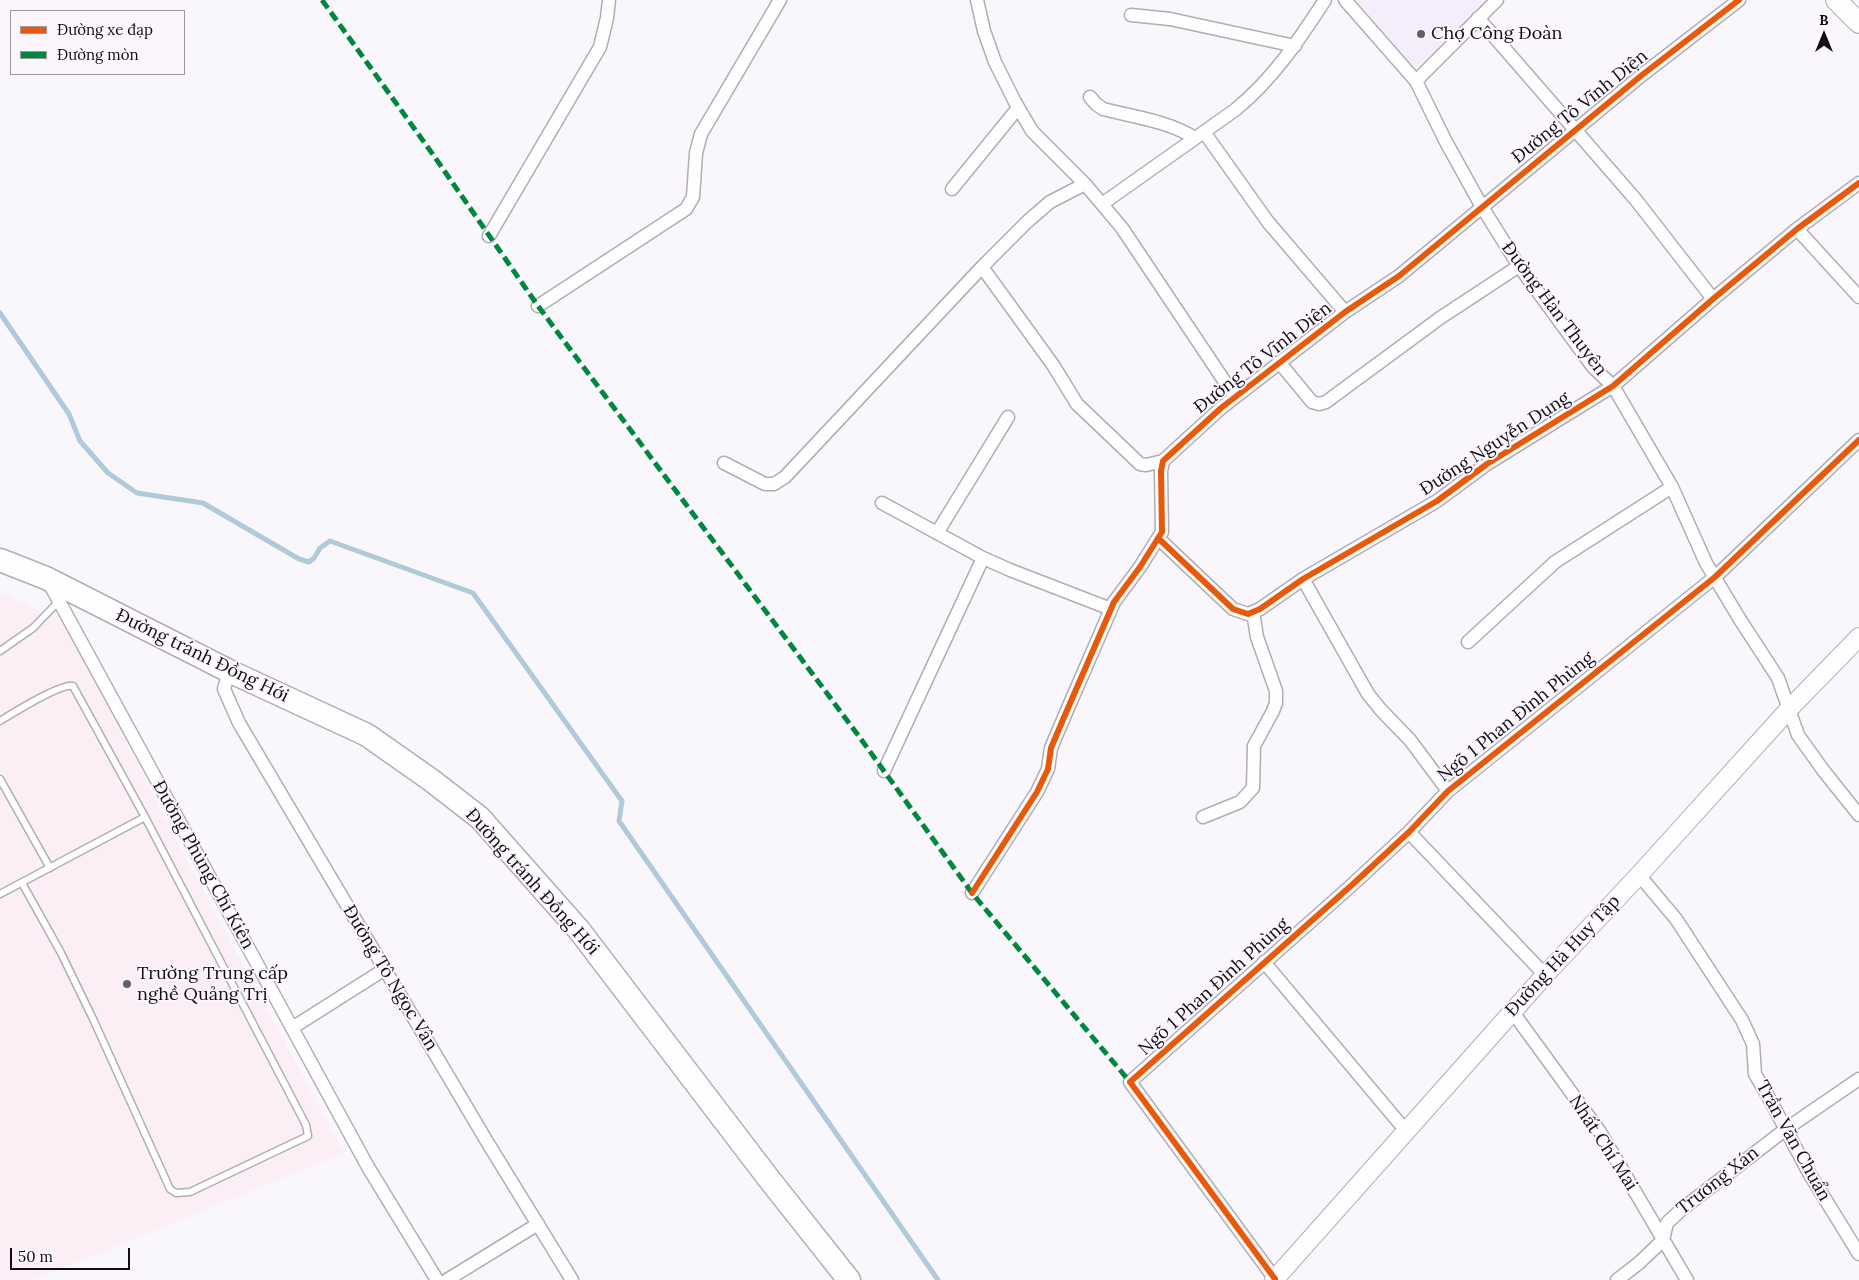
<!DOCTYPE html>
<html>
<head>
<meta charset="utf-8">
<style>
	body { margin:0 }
	#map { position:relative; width:1859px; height:1280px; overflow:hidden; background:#f9f7fb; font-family:Lora,serif }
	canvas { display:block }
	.legend { position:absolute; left:10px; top:10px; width:175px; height:65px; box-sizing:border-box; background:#faf6fc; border:1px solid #9d98a0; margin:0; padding:6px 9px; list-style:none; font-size:15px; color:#120b15 }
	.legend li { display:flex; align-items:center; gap:10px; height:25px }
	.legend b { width:25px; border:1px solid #9d98a0 }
	.north { position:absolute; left:1799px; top:10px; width:50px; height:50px; -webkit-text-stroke:4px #faf6fc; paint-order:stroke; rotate:0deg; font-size:14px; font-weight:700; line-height:20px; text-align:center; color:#120b15 }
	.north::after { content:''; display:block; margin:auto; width:18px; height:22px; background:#120b15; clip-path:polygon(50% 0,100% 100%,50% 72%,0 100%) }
	.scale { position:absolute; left:10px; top:1248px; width:120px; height:22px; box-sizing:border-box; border:2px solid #120b15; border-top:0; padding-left:6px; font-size:15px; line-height:18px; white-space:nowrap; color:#120b15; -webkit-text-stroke:4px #faf6fc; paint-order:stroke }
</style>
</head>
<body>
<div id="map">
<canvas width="1859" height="1280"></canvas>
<ul class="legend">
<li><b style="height:6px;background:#e8590c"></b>Đường xe đạp</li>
<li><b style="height:6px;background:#00873e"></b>Đường mòn</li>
</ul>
<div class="north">B</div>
<div class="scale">50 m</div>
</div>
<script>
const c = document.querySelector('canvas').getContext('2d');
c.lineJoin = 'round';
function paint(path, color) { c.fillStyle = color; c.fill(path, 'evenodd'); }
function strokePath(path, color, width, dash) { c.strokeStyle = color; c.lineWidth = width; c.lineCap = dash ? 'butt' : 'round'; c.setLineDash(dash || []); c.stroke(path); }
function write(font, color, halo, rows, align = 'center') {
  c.font = font + ' Lora,serif'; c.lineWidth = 4; c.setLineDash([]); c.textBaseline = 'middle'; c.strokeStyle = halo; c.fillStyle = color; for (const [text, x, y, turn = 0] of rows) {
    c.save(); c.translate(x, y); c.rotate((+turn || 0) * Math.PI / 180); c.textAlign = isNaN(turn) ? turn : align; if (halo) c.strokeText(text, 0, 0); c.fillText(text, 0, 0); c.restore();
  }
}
const built = new Path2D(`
	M1356,0H1498L1416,68Z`);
const education = new Path2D(`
	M0,592L68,625L163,815L344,1153L34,1280H0Z`);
const stream = new Path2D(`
	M0,313L69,414L80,441L108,473L137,493L203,503L299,559L309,562L314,558L320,548L330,541L473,593L622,801L619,821L938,1280`);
const lane = new Path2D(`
	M0,651L33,628L59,601
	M0,721C13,713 61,683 73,686L145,817L306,1125L308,1136L190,1192L176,1193L170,1189L94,1021L61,953L22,883
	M0,779L50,868
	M0,894L145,817`);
const street = new Path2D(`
	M977,0L984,31L995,62L1015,102L1032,131L1085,184L1122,228L1235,397
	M1345,0L1416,81L1445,140L1482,207L1519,266L1593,367L1613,386L1672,487L1706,563L1739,618L1778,678L1798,735L1823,770L1859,815
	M1131,15L1170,19L1295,46
	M1478,18L1636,200L1713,299
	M1416,81L1497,0
	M1090,97L1096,104L1103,109C1134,117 1168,121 1195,138
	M1204,132L1268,222L1345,312
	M952,189L1018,108
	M1102,204L1235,110C1273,79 1299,40 1325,0
	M1797,229L1859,297
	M489,236L600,47L607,18L609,0
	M982,267L1053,365L1077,404L1140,464L1146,465L1163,461
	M538,306L686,209L693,197L696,153L701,134L780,0
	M1279,362L1312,402L1319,404L1326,402L1440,318L1519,266
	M724,463L765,484H774L785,477L982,267L1028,221L1050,202L1085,184
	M882,503L983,558L1010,570L1111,609
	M937,533L1008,417
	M1158,538L1233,609L1248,614L1260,609L1303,579L1437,501L1487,464L1613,386L1713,299L1797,229L1859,183
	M1303,579L1368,694L1381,710L1410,740L1448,791
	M48,581L368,1167L437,1280
	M1468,642L1555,562L1672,487
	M229,671L224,689L239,723L486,1140L572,1280
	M884,771L983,558
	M1203,817L1240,802L1253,788L1254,746L1273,711L1276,703V691L1257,637L1253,612
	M1409,832L1545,975
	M1639,875L1676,919L1742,1020L1753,1044L1755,1074L1769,1098L1809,1173L1859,1254
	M972,893L1037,792L1048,769L1051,748L1062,722L1114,602L1140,567L1162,532L1161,471L1163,461L1221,408L1345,312L1399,276L1642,75L1739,0
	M1264,962L1406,1131
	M1512,1011L1600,1132L1687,1280
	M292,1028L385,969
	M1275,1279L1130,1082L1353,884L1409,832L1448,791L1715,577L1859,440
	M447,1280L538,1224
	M1617,1280L1639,1263L1663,1240L1667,1223L1682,1209L1786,1129L1859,1079`);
const secondary = new Path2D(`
	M1274,1280L1545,975L1639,875L1790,708L1859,637`);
const primary = new Path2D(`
	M1836,0L1859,23`);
const highway = new Path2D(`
	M0,560L46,578L229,671L367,735L431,780L480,818L579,930L769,1179L849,1280`);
const quiet = new Path2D(`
	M322,0L434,156L538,306L858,735L972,893L1130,1082`);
const cycleway = new Path2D(`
	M1158,538L1233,609L1248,614L1260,609L1303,579L1437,501L1487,464L1613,386L1713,299L1797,229L1859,183
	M972,893L1037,792L1048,769L1051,748L1062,722L1114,602L1140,567L1162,532L1161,471L1163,461L1221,408L1345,312L1399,276L1642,75L1739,0
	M1275,1279L1130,1082L1353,884L1409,832L1448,791L1715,577L1859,440`);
const markers = [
	[1421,34,5,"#635e66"],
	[127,984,5,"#635e66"]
];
const poiNames = [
	["Chợ Công Đoàn",1431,34],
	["Trường Trung cấp",137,974],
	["nghề Quảng Trị",137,995]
];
const streetNames = [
	["Đường Tô Vĩnh Diện",1580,107,-39],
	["Đường Hàn Thuyên",1554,309,53],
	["Đường Tô Vĩnh Diện",1263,358,-38],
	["Đường Nguyễn Dụng",1495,444,-33],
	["Đường tránh Đồng Hới",202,656,26],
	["Ngõ 1 Phan Đình Phùng",1516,717,-39],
	["Đường Phùng Chí Kiên",203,865,61],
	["Đường tránh Đồng Hới",532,882,48],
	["Đường Hà Huy Tập",1563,956,-47],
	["Đường Tô Ngọc Vân",390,978,59],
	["Ngõ 1 Phan Đình Phùng",1214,987,-42],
	["Trần Văn Chuẩn",1793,1141,61],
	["Nhất Chí Mai",1603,1143,57],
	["Trương Xán",1718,1181,-38]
];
paint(built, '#f6edfc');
paint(education, '#fceef5');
strokePath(stream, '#b0cad9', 5);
strokePath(lane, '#b2adb4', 9);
strokePath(street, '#b2adb4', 15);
strokePath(secondary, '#b2adb4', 20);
strokePath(primary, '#b2adb4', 22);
strokePath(highway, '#b2adb4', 25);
strokePath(lane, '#fefefe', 6);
strokePath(street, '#fefefe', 12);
strokePath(secondary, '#fefefe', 18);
strokePath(primary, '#fefefe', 20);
strokePath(highway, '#fefefe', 22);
strokePath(quiet, '#00873e', 5, [10, 5]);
strokePath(cycleway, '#e8590c', 6);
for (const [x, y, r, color] of markers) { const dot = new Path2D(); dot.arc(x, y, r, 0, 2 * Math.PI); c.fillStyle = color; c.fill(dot); strokePath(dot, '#faf6fc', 2); }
write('18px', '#120b15', '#faf6fc', poiNames, 'left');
write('18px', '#120b15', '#faf6fc', streetNames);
</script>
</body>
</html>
